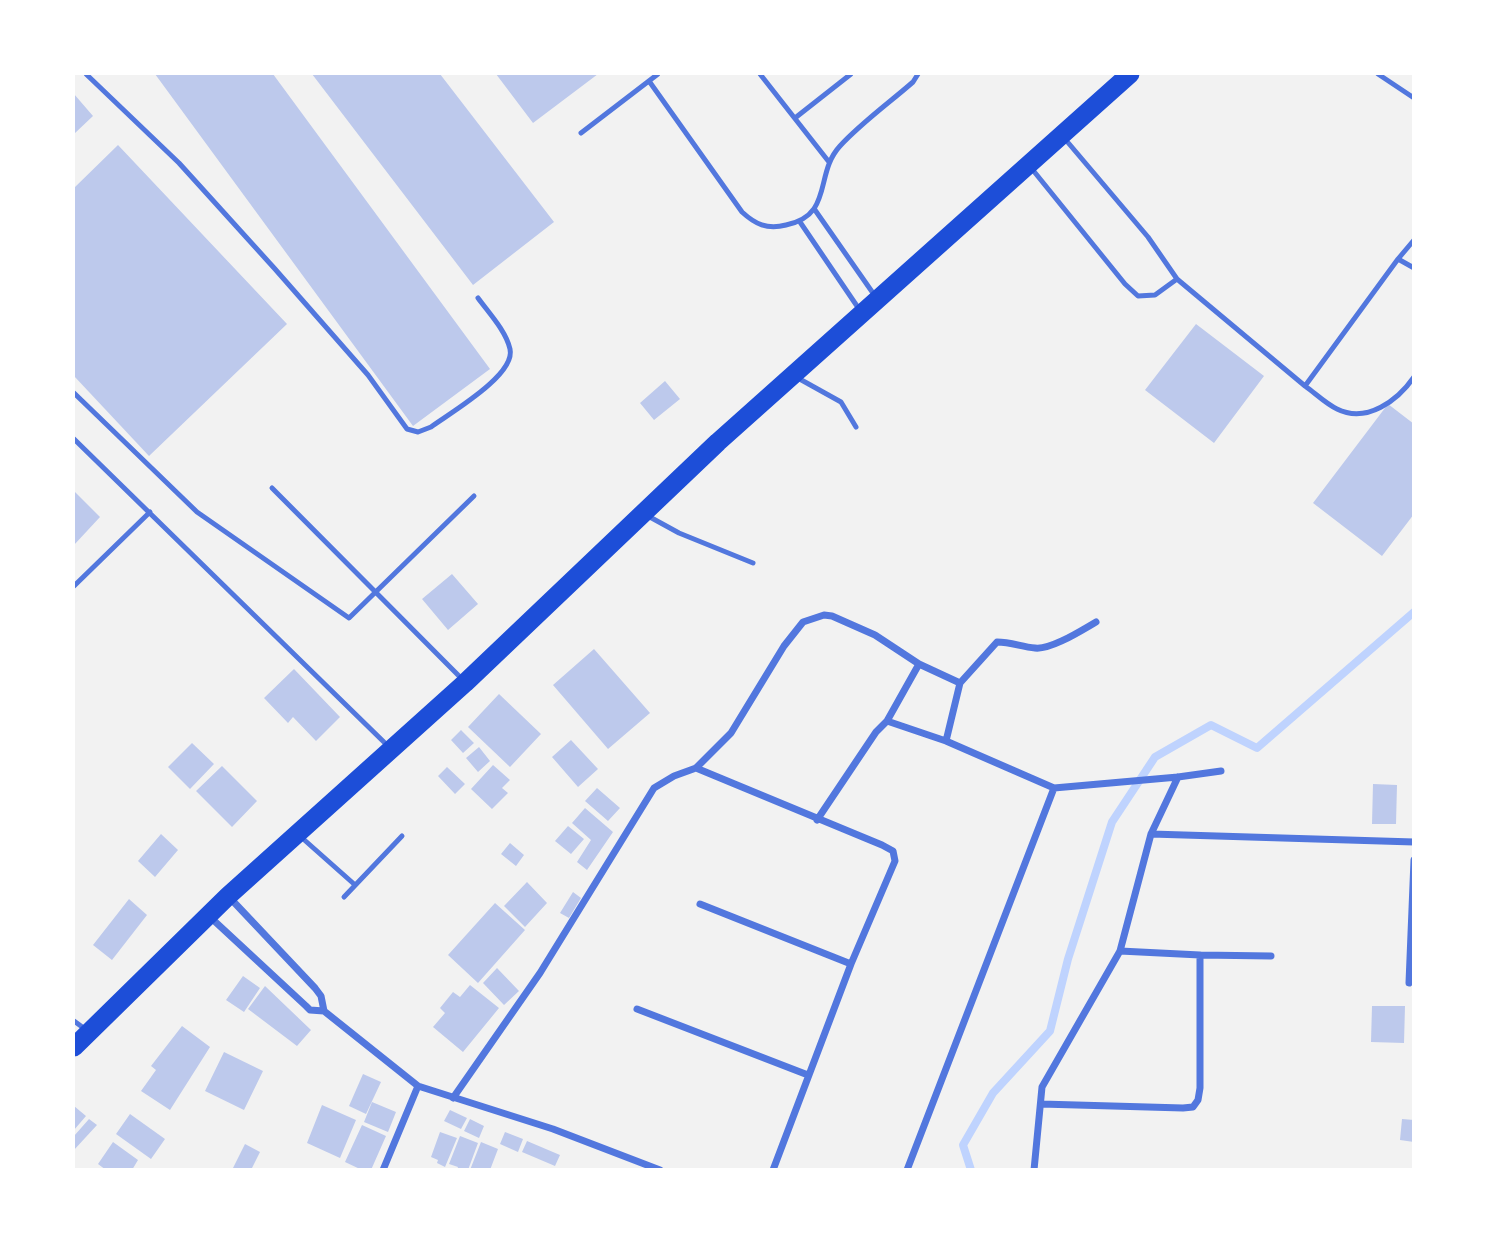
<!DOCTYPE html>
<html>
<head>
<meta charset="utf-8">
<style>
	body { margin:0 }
	#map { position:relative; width:1487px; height:1243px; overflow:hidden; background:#f2f2f2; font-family:"PT Serif",serif }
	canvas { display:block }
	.frame { position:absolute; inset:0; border:75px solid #fff; pointer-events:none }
</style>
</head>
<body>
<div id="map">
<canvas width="1487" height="1243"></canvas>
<div class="frame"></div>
</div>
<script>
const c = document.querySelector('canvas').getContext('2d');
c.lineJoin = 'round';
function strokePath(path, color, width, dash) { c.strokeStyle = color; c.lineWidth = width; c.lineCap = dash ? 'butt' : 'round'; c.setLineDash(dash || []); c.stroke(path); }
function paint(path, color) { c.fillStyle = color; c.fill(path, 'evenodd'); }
const stream = new Path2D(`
	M971,1170L963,1145L993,1093L1050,1031L1068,959L1112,822L1155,757L1211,725L1257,748L1414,612`);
const building = new Path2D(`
	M155,74H273L490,369L413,426Z
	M312,74H440L554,222L473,285Z
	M496,74H598L533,123Z
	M74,94L93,116L74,134Z
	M118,145L287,324L149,456L74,376V188Z
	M1196,324L1264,376L1214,443L1145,390Z
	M665,381L680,399L654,420L640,403Z
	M1388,404L1414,424V514L1382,556L1313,503Z
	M74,491L100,517L74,545Z
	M452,574L478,604L448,630L422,599Z
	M594,649L650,713L608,749L553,685Z
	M294,669L340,717L316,741L293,717L288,723L264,698Z
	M499,694L541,734L510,767L468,727Z
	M461,730L474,743L463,753L451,740Z
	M571,740L598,769L578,787L552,757Z
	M192,743L214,764L190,789L168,767Z
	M479,747L490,761L478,772L466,758Z
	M493,765L510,780L502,788L508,793L492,809L471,789Z
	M222,766L257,801L232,827L196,791Z
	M447,767L465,784L455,794L438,776Z
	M1373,784L1397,785L1396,824H1372Z
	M597,788L620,808L608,821L585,801Z
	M585,808L613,832L587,870L577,862L591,840L572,823Z
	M568,826L584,839L571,854L555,841Z
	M161,834L178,850L155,877L138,861Z
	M510,843L524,855L516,866L501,854Z
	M527,882L547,903L525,927L504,906Z
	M573,892L581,898L569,918L560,913Z
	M129,899L147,915L112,960L93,945Z
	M495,903L525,930L478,983L448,955Z
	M497,968L519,991L504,1005L483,983Z
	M243,976L260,988L244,1012L226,1000Z
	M470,985L499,1008L463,1052L433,1027L445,1013L440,1008L453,992L460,997Z
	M265,986L311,1030L297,1046L248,1009Z
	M1372,1006H1405L1404,1043L1371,1042Z
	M182,1026L210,1047L170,1110L141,1091L156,1070L151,1066Z
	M224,1052L263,1071L244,1110L205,1091Z
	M363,1074L381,1082L366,1114L349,1106Z
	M372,1102L396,1112L388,1132L364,1122Z
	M322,1105L356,1120L340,1158L307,1143Z
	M74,1106L86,1116L74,1130Z
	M450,1110L467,1118L461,1129L444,1121Z
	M130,1114L165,1139L151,1159L116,1134Z
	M89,1119L97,1125L74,1150V1136Z
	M470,1119L484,1126L479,1138L464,1131Z
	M1402,1119L1414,1120V1142L1400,1140Z
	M362,1125L386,1136L371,1170H362L345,1162Z
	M440,1132L457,1138L445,1167L437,1163L438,1160L431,1157Z
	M505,1132L523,1139L518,1152L500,1144Z
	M460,1136L478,1143L468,1170H457L458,1167L449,1164Z
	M527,1141L560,1155L555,1166L522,1152Z
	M113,1142L138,1160L132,1170H106L98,1164Z
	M481,1142L498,1149L490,1170H470Z
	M245,1144L260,1152L251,1170H232Z`);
const service = new Path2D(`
	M86,74L179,163L275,269L368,375L407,429L418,432L431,427C450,413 516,375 510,349C506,331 489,313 478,298
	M760,74L829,162
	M1378,74L1414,98
	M649,81L742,212C755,224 767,230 786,225C834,215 814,174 840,146C861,123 889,103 913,82L918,74
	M795,118L851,74
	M581,133L658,74
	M1065,139L1148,237L1177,279L1305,386
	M1032,169L1125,284L1138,296L1155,295L1177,279
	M815,210L875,296
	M800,222L859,309
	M1398,259L1414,240
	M1414,268L1398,259L1305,386C1315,393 1326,404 1337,409C1367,424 1398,400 1414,377
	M796,377L841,402L856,427
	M74,393L197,512L349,618L474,496
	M74,439L389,747
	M272,488L462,679
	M648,516L679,533L753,563
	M74,586L150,512
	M301,837L354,884
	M344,897L402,836
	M74,1021L85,1029`);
const minor = new Path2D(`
	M960,683L946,741L1054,788
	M887,721L946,741
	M696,768L882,845L893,851L895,861L851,964L773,1170
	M817,820L876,732L887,721L919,664
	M1151,834L1414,842
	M230,898L315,988L321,996L324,1011
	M700,904L851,964
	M209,916L306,1006L310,1010L324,1011L418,1086L553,1129L660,1170
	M1200,955L1271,956
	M1409,983L1414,860
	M637,1009L808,1075
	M453,1098L540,973L654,788L674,776L696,768L731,733L784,646L803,622L824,615L832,616L875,635L919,664L960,683L997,642C1011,642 1022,647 1035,648C1051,650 1082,630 1096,622
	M1041,1104L1183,1108L1193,1107L1198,1100L1200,1088V955L1120,951
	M383,1170L418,1086
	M907,1170L1054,788L1178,777L1221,771
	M1034,1170L1042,1087L1120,951L1151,834L1178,777`);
const trunk = new Path2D(`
	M74,1047L228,896L465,683L718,442L1130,74`);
strokePath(stream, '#bfd3fe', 8);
paint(building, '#bdc9ec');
strokePath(service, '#5277de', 5);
strokePath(minor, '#5277de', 7);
strokePath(trunk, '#1d4ed8', 19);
</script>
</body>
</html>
